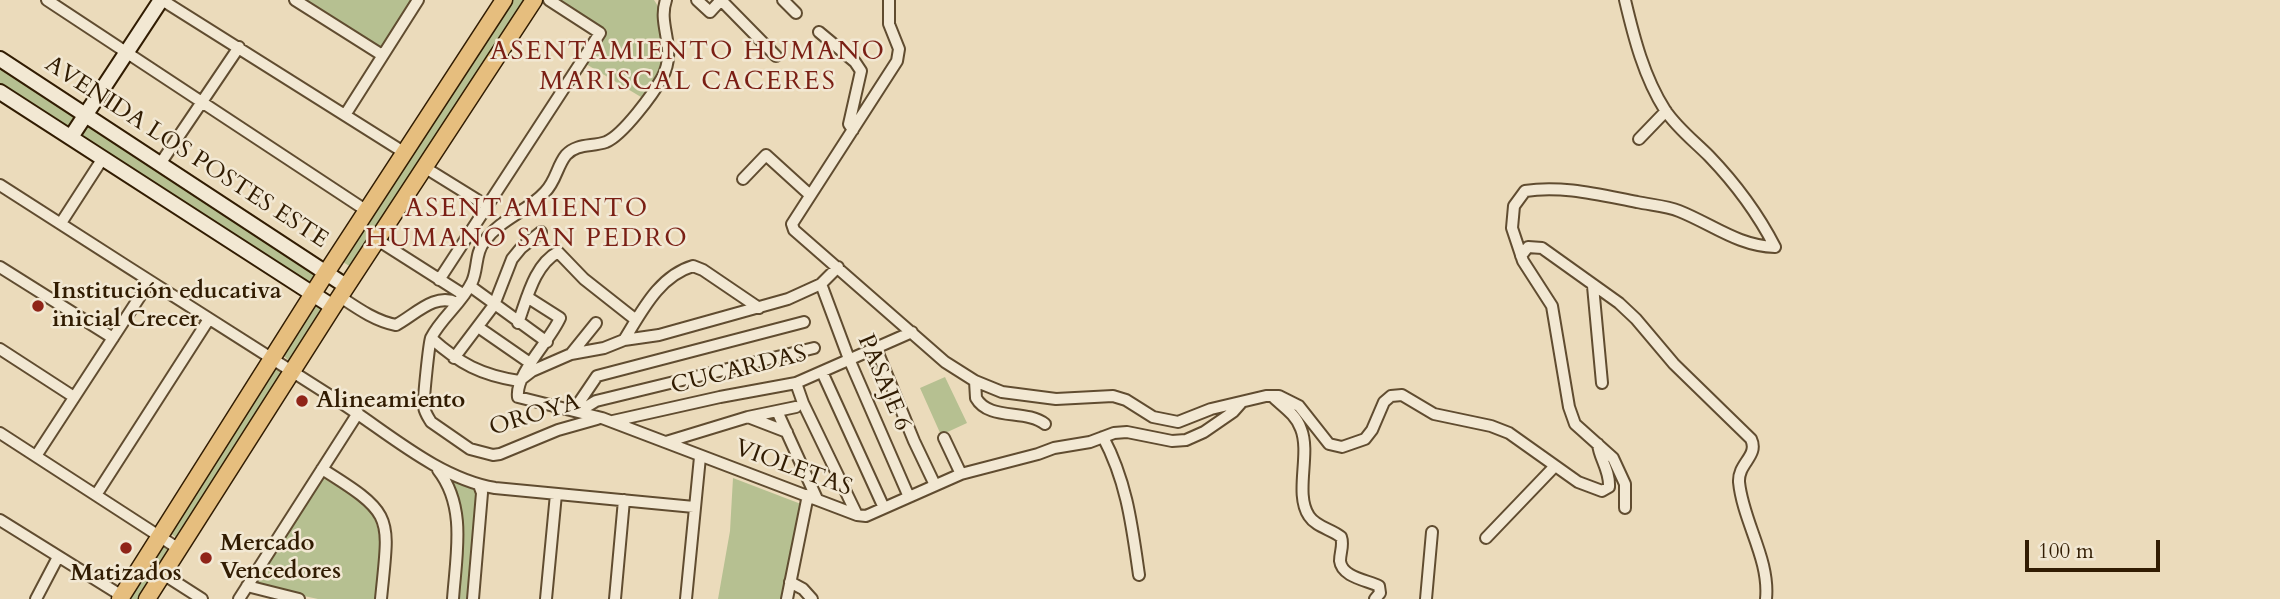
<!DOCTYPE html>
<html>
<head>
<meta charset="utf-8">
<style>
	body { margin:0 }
	#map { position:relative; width:2280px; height:599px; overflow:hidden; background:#ebdbbb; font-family:Cardo,serif }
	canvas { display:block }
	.scale { position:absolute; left:2025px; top:540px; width:135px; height:32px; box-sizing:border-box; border:4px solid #311c02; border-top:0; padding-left:9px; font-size:21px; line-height:24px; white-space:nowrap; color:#311c02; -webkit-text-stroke:5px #f2e8d3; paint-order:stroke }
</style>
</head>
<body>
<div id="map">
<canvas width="2280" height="599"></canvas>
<div class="scale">100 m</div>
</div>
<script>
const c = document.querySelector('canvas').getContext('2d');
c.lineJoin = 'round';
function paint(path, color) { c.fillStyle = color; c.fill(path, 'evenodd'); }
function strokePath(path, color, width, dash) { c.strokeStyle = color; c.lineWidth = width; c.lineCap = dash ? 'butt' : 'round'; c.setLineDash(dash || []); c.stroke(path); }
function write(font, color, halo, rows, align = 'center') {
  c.font = font + ' Cardo,serif'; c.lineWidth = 5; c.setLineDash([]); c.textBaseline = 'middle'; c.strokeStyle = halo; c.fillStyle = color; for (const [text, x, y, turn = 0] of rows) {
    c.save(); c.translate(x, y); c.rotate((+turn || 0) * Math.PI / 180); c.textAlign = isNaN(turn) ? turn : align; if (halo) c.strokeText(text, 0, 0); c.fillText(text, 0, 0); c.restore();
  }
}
const green = new Path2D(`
	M306,0H416L383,51Z
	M510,0H529L351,267L343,262Z
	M559,0H654C665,14 669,53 661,70C657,79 648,89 641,97L586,64L606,30Z
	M0,65L74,113L75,119L70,127L65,128L0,87Z
	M89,124L313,271L315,276L311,284L307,285L82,139L79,134L83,126Z
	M314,305L324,308L294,361L288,360L283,355Z
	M276,366L283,370L285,375L178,539L170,533Z
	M945,377L967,423L941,435L920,388Z
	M323,478C334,485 346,490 356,498C391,522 378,562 375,599H318L257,586L256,582Z
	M733,478L801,504L782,599H718L730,531Z
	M454,480L469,486L479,494L470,599H456L450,483Z
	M159,543L165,544L172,549L142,599H125Z`);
const street = new Path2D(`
	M47,0L367,211
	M162,0L405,153
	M295,0L382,55
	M697,0L710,12L721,0
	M721,0L776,56
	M783,0L796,13
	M889,0V24L899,49L897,61L792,224L794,230L945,362L975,381L1002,392L1056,399L1113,396L1126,400L1153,417L1178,422L1211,409L1266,396H1279L1299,406L1329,444L1342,447L1365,439L1372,430L1384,402L1391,396L1402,395L1434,414L1491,426L1509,433L1578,482L1602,491L1609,487C1610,470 1599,458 1598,444
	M1625,0C1634,38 1644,77 1665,110C1677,128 1694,141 1709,156C1735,183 1758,214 1775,247C1738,246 1712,224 1679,211C1667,206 1651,205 1637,202C1600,195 1562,185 1525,191L1514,206L1512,228L1523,261L1552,306L1569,407L1575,424L1613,458L1625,484V508
	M819,32L855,62L861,71L849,124L853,130
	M345,115L418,0
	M1639,139L1666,111
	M160,164L239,47
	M424,167L487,206
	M743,179L766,155L810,195
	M0,185C112,257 225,329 337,400C386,431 437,478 495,488L694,507
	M61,223L103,158
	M376,239L464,295
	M1521,256L1528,247L1542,248L1619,303L1636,319L1674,364L1751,439C1759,456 1738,463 1739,482C1743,522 1770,559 1766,599
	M0,267L113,338
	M439,280L600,33L549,0
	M821,284L849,359L909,497
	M470,286L547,342
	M1593,286L1602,383
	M339,296C357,308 375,321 396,325C415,315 435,292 457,303
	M527,297L560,318C550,341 515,374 518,397L602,418L857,515L866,516L961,474L1038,454L1054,448L1090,442L1114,433L1127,432L1172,441L1186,440L1204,432L1233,412L1241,403
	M518,323C527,299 534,265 558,252L584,279L636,320
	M478,327L530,363
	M431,338C460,364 481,375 519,381L532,371L571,354L604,348L624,340L659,335L788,299L821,284L838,267
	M624,340C642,311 659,276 693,266L703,270L759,308
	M875,346L914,441L935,485
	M0,349L74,397
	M571,354L596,323
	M454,358L494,305L512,259L521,248L541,232
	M822,372L884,508
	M975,381L976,398C989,421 1026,409 1045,424
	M796,383L803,403L857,515
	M1272,396C1282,406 1296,414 1301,429C1311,454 1294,494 1309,516C1316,527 1331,529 1341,537C1344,545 1340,552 1340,561C1342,577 1366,580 1379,586L1380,593L1375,599
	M574,410L597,376L804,322
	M777,411L817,499
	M578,412L596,401L814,348
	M748,417L787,432
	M597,419L558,430L500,454L493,455L470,449L431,422C428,417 425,413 424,407C423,400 429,344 431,338C441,318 462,303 472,282C478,269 475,253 484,242C501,218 527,212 545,192C556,181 557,166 566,155C577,143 592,147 606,142C623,135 653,94 662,78C678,48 657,26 666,0
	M613,421L720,397L796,383L912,332
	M0,433L179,549
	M1103,437C1127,482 1132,526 1139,575
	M944,438L961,474
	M666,442L748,417L796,407
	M36,456L150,281
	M322,469C396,515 389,516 381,599
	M438,470C467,507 456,555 453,599
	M96,495L209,319
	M0,520L122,596
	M1486,538L1555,466
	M163,574L202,599
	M790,582L803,589L812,599
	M247,586L299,599
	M36,599L58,557
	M239,599L358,413
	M473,599L482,493L479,485
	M546,599L556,494
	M615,599L624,500
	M686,599L700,457
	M787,599L808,495
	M1426,599L1432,532`);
const secondary = new Path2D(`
	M0,59L346,286
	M0,92L333,307
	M71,137L161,0`);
const primary = new Path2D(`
	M120,599L326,273L504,0
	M147,599L333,307L534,0`);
const markers = [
	[38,306,7,"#8f2418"],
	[302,401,7,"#8f2418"],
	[126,548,7,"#8f2418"],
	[206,558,7,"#8f2418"]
];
const streetNames = [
	["AVENIDA LOS POSTES ESTE",186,153,33],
	["CUCARDAS",739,371,-14],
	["PASAJE 6",883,383,67],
	["OROYA",535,416,-17],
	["VIOLETAS",793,469,20]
];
const poiNames = [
	["Institución educativa",52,292],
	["inicial Crecer",52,320],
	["Alineamiento",316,401],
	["Mercado",220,544],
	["Vencedores",220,572],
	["Matizados",126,574,"center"]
];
const neighbourhoodNames = [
	["ASENTAMIENTO HUMANO",688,53],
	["MARISCAL CACERES",688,83],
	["ASENTAMIENTO",527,210],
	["HUMANO SAN PEDRO",527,240]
];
paint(green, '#b6c091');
strokePath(street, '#604c30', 14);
strokePath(secondary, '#311c02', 18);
strokePath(primary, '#311c02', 19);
strokePath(street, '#f2e8d3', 10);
strokePath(secondary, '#f2e8d3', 14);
strokePath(primary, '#e6be7e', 16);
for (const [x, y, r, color] of markers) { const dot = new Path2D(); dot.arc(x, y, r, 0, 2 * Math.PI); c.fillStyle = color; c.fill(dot); strokePath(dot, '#f2e8d3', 2.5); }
write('24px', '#311c02', '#f2e8d3', streetNames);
write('bold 24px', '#311c02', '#f2e8d3', poiNames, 'left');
c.letterSpacing = '2px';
write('26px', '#7a1f14', '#f2e8d3', neighbourhoodNames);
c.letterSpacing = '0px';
</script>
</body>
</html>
